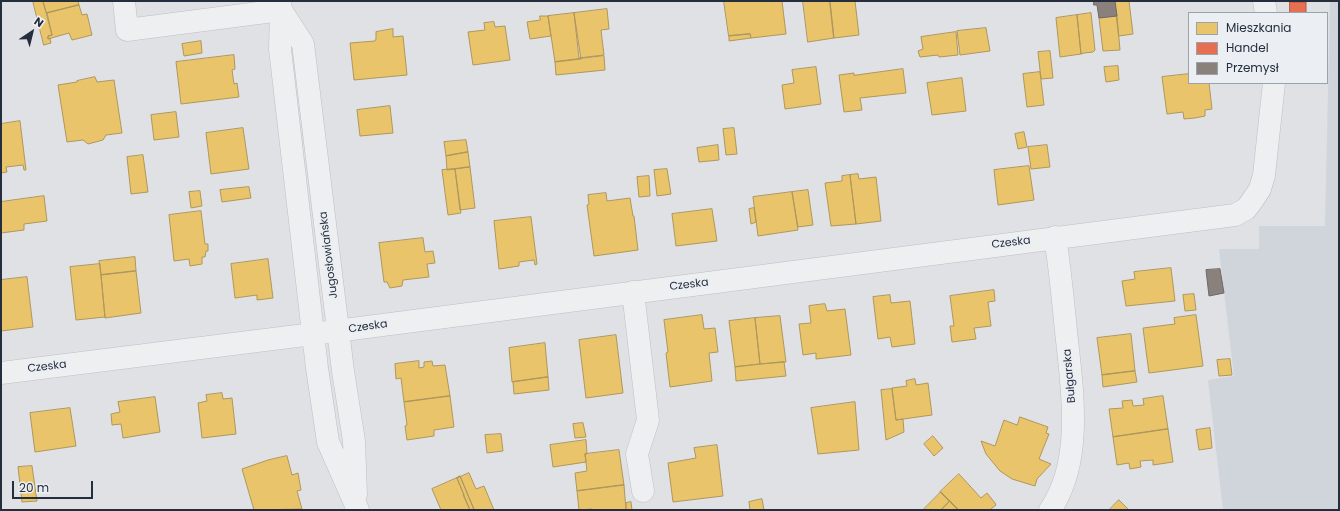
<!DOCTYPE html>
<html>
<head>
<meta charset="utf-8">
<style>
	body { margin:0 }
	#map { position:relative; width:1340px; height:511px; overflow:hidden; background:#dfe1e4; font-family:Poppins,sans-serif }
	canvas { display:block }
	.frame { position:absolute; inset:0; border:2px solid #252e3d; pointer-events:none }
	.legend { position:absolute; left:1188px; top:12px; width:140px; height:72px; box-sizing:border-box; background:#ebeff4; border:1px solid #9ca2ab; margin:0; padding:5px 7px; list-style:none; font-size:12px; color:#252e3d }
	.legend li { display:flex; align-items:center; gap:8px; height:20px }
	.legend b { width:20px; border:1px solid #9ca2ab }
	.north { position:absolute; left:12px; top:12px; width:40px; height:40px; -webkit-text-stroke:3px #ebeff4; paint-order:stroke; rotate:35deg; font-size:11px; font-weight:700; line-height:16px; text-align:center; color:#252e3d }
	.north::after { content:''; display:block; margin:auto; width:14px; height:18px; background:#252e3d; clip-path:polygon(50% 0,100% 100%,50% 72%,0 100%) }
	.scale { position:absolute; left:12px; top:481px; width:81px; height:18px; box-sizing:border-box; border:2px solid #252e3d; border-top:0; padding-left:5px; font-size:12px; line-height:14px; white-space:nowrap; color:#252e3d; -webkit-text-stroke:3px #ebeff4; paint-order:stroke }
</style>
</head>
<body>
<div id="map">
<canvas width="1340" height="511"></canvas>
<div class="frame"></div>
<ul class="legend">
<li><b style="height:11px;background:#e9c46a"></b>Mieszkania</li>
<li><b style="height:11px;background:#e76f51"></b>Handel</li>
<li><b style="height:11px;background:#8a817c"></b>Przemysł</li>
</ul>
<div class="north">N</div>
<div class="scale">20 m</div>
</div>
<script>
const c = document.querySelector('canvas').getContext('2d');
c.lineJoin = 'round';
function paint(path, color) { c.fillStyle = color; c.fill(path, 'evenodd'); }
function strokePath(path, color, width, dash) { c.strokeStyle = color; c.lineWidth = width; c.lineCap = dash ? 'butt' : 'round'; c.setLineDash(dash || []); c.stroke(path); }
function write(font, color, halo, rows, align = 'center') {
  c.font = font + ' Poppins,sans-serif'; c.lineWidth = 4; c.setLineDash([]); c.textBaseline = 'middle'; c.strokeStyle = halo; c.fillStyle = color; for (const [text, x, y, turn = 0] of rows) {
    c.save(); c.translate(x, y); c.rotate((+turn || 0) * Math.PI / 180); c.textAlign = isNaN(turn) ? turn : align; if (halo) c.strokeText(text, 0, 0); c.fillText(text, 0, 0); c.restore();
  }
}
const built = new Path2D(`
	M1330,1H1339V510H1223L1208,380L1234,376L1219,249H1259V226H1325Z`);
const homes = new Path2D(`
	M33,1H43L52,35L48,36V39L50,38L51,43L44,45Z
	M43,1H78L79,5L47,13Z
	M724,1H782L786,34L751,38L750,34L729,36Z
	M803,1H830L834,38L808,42Z
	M830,1H855L859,35L834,38Z
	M1115,1H1129L1133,34L1119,36Z
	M79,5L82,15L87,14L92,35L72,40L69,33L48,39V36L52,35L47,13Z
	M607,9L609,29L601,30L604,55L579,58L574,13Z
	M574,13L581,59L555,62L548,16Z
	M1091,13L1095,50L1093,52L1084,53L1081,54L1077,15Z
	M1077,15L1081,54L1060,57L1056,18Z
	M540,16H548L551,36L530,39L527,22L540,20Z
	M1117,16L1120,50L1103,51L1099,18Z
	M494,22L495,27L505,26L510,60L473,65L468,32L485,30L484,23Z
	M986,28L990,51L960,55L957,31Z
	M393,29V37L403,36L407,75L354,80L350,43L375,41L376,39V32Z
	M956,32L958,55L939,57L938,55L920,57L918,51L923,49L921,37Z
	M750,34L751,38L729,41V36Z
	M201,41L202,53L184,56L182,44Z
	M1050,51L1053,78L1041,79L1038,52Z
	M234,55L235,69L232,70L234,84L237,83L239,97L181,104L176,62Z
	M604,56L605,70L556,75L555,62Z
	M1118,66L1119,80L1106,82L1104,67Z
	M816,67L821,104L785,109L782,85L794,83L792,70Z
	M903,69L906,93L860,98L862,110L844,112L839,75L854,73V75Z
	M1040,72L1044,105L1027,107L1023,74Z
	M1189,74V83H1209L1212,109L1205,110V116L1195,118L1184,119L1183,112L1167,114L1162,77Z
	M95,77L97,82L114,80L122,133L106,135L103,140L88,144L83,140L67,142L58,85L77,82V81Z
	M962,78L966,111L932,115L927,83Z
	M390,106L393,133L360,136L357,110Z
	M176,112L179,137L154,140L151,115Z
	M20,121L26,170H24L23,165L6,167L7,172L1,173V124Z
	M243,128L249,169L211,174L206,133Z
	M734,128L737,154L726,155L723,129Z
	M1024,132L1027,147L1018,149L1015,134Z
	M466,140L468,152L446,156L444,142Z
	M718,145L719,160L699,162L697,148Z
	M1047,145L1050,167L1031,169L1028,147Z
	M468,152L470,167L447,170L446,156Z
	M143,155L148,192L131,194L127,157Z
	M1029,166L1034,200L998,205L994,170Z
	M470,167L475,208L460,210L455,169Z
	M455,169L461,213L448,215L442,170Z
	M667,169L671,194L657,196L654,170Z
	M858,174L859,179L876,177L881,221L856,224L850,175Z
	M850,175L856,224L831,226L825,183L842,181V176Z
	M649,176L650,196L639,197L637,177Z
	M249,187L251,198L222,202L220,190Z
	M808,190L813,225L798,227L792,192Z
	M200,191L202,206L191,208L189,192Z
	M792,192L798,230L758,236L753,197Z
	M606,193L607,201L630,198L633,216H634L638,250L594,256L587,205L589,204L588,195Z
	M44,196L47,221L24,224V230L1,233V202Z
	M754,208L756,222L751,224L749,209Z
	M712,209L717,241L676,246L672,214Z
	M201,211L205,244H208V251H206L205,257H202V264L190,266L189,259L174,261L169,215Z
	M531,217L537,264L535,265L534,260L519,262V266L499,269L494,221Z
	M423,238L425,252L433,251L435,263L427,264L429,277L403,280L402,286L390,288L387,282H384L379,243Z
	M135,257L136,271L101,275L99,261Z
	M268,259L273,298L257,300V295L235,298L231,264Z
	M100,264L105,317L76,320L70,267Z
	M1171,268L1175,301L1126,306L1122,281L1135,279L1134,272Z
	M136,271L141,313L105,318L101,275Z
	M27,277L33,327L1,331V280Z
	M994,290L995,301L988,302L991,326L974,328L976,339L952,342L950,326H954L950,296Z
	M1194,294L1196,310L1185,311L1183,295Z
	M890,295L891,303L910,301L915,344L892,347L890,337L878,339L873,297Z
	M825,304L827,311L845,309L851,355L816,359V353L803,355L799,324L811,323L809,306Z
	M702,315L704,329L715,328L718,352L709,353L712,381L670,387L666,353L668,352L664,320Z
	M1196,315L1203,366L1149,373L1143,328L1175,324L1174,318Z
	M780,316L786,362L760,364L755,318Z
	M755,318L760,364L735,367L729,321Z
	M1131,334L1135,371L1102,375L1097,338Z
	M616,335L623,393L586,398L579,340Z
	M545,343L548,377L512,382L509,348Z
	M1230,359L1232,375L1219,376L1217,360Z
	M419,361V368L424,367V362L432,361L433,366L445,365L450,396L404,402L401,378L396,379L395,364Z
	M784,362L786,376L736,381L735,367Z
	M1135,371L1137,382L1103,387L1102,375Z
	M548,377L549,390L514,394L513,382Z
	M915,379L916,385L928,383L932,415L896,420L892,388L907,386L906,381Z
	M892,389L896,420L903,419L904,432L886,440L881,390Z
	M222,393L223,399L232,398L236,434L202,438L198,403L207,401L206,395Z
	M450,396L454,427L434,430V436L407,440L405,426L407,425L404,402Z
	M1163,396L1168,429L1113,437L1109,409L1123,408L1122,401L1132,400L1133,406L1144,405L1143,399Z
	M155,397L160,432L123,438L121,424L112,425L111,414L120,412L118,402Z
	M855,402L859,450L818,454L811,408Z
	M70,408L76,446L35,452L30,413Z
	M1020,417L1048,427L1046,433L1049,434L1039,459L1051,464L1037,479L1035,486L1012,479L1000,471L986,454L981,441L995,446L1004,420L1017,425Z
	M583,423L586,437L575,438L573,424Z
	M1210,428L1212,448L1199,450L1196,430Z
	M1168,429L1173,462L1153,465V460L1140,461L1141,467L1130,469L1129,463L1117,465L1113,437Z
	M501,434L503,451L487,453L485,435Z
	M933,436L943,448L934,456L924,444Z
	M586,440L587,454H585L586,462L553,467L550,445Z
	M717,445L723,496L673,502L668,463L696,458L694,448Z
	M619,450L624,485L577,491L575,473L587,471L585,454Z
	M287,456L292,475L298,473L301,490L297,491L302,509L254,510L242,469L268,460Z
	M32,466L37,501L22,502L18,467Z
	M469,473L476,489L484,486L494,510H474L460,476L457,478Z
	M959,474L981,498L987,493L995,503L996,505L991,509L992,510H958L940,492Z
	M460,476L474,509L470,510L463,495H464L457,478Z
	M457,478L470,510H441L432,489Z
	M624,485L626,510H592V509L579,510L577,491Z
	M941,492L950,501L941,510H923Z
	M762,499L764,510H750L749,502Z
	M1119,500L1129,510H1109Z
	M950,501L959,510H941Z
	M631,502L632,510H626V503Z`);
const shops = new Path2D(`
	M1290,2H1306V13H1290Z`);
const industry = new Path2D(`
	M1094,1H1115L1117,16L1099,18L1097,5H1094Z
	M1220,269L1224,293L1209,296L1206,270Z`);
const street = new Path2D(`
	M124,1L127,30L281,10
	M280,1L281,10L280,49L317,368L328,442L358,510
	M1264,1L1266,13
	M281,10L303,44L343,371L354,441L356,495
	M633,292L648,420L637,454L643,491
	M1,373L313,334L1235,215L1246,209L1252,201L1260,189L1264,175L1274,83
	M1050,510C1084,461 1072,388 1066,331C1063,300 1060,268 1055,237`);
const streetNames = [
	["Czeska",1011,243,-7],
	["Jugosłowiańska",329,255,-97],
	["Czeska",689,285,-7],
	["Czeska",368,327,-8],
	["Czeska",47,367,-7],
	["Bułgarska",1070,376,-95]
];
paint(built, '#d0d4db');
paint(homes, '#e9c46a');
strokePath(homes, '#ae975c', 1);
paint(shops, '#e76f51');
strokePath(shops, '#ad5c4b', 1);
paint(industry, '#8a817c');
strokePath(industry, '#6c6869', 1);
strokePath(street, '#bdbfc2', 23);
strokePath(street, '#edeff1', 22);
write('11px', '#252e3d', '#ebeff4', streetNames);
</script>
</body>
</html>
